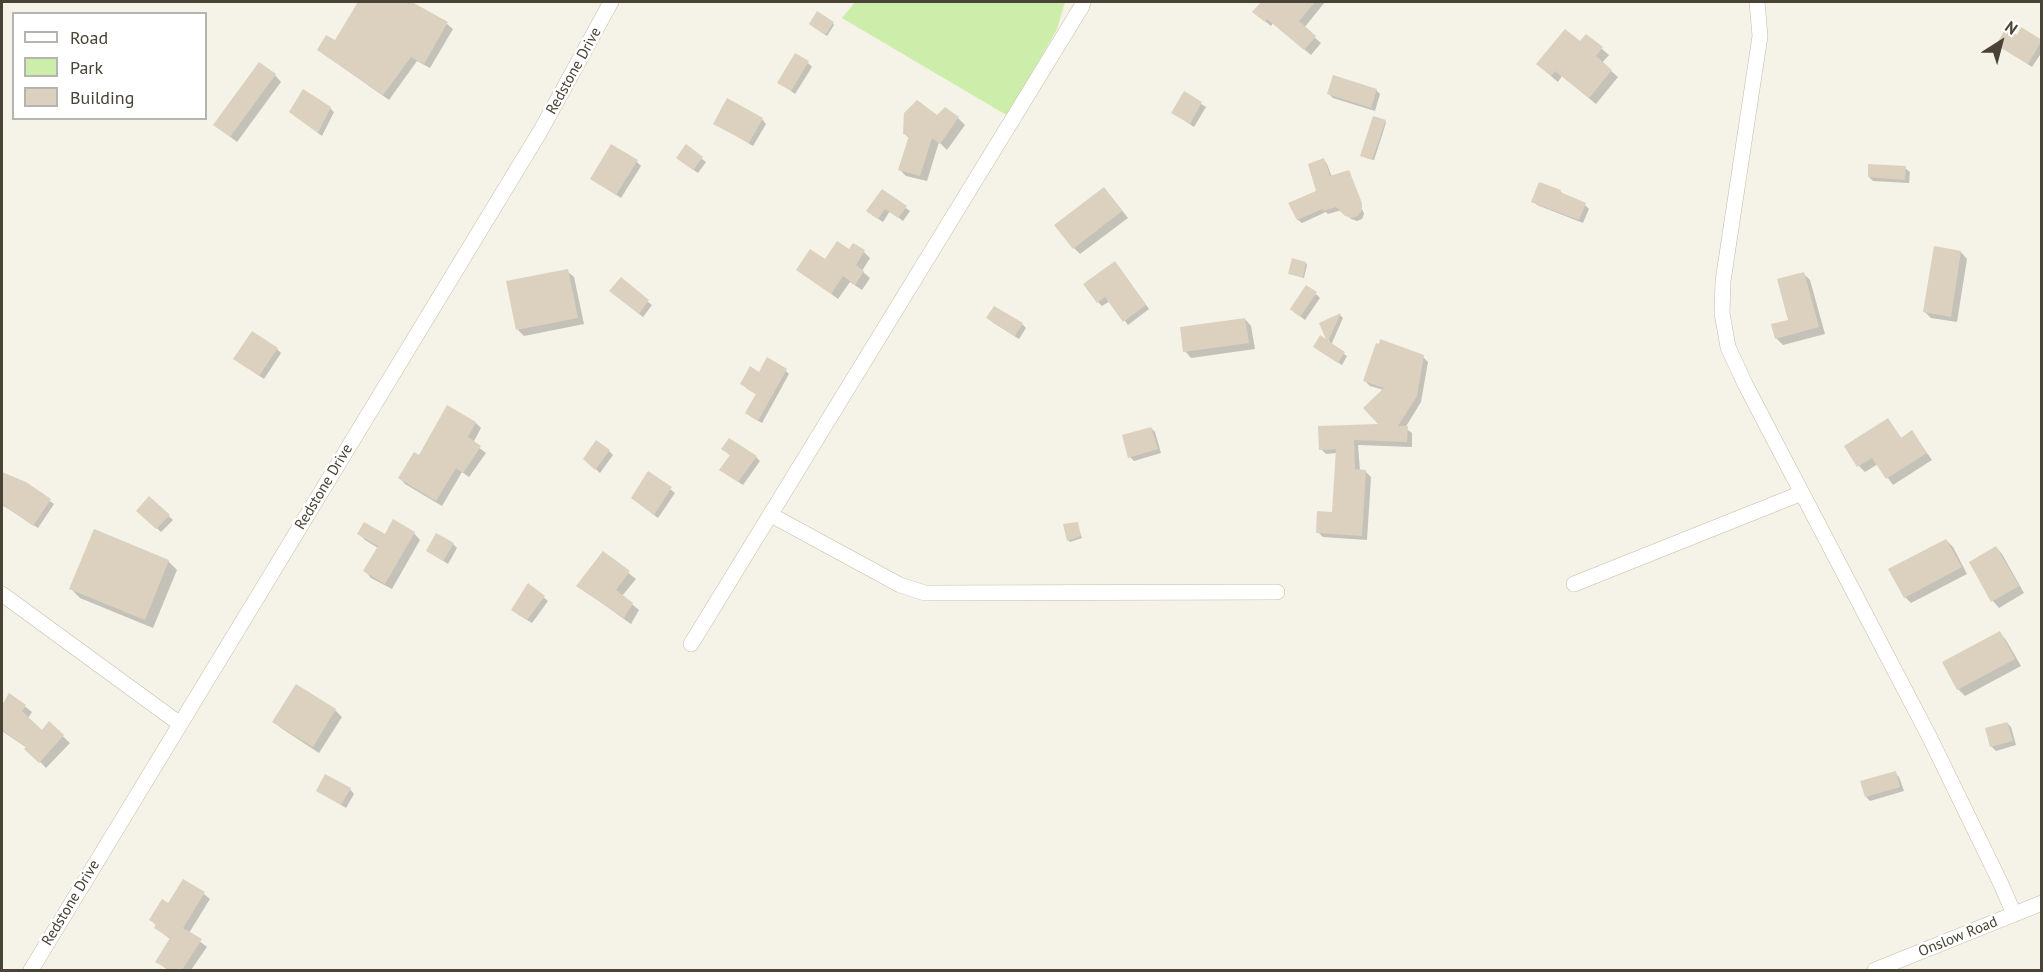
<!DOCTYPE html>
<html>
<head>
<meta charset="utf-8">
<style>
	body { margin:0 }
	#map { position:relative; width:2043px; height:972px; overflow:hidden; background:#f5f2e7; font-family:"PT Sans",sans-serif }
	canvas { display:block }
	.frame { position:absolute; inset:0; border:3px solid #494335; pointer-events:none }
	.legend { position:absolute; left:12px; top:12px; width:195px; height:108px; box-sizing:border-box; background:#fff; border:2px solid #b6b4ae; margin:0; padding:8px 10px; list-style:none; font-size:18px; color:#494335 }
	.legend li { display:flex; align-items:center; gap:12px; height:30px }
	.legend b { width:30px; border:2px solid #b6b4ae }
	.north { position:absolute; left:1971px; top:12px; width:60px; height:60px; -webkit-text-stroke:4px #fff; paint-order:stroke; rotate:36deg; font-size:16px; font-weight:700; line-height:24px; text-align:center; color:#494335 }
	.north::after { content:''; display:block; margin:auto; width:21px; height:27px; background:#494335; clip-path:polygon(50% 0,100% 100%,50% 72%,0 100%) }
</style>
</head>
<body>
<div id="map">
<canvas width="2043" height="972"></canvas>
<div class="frame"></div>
<ul class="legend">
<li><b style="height:8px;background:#fff"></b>Road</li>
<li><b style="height:16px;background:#cdeeab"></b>Park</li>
<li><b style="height:16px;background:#dbd1be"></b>Building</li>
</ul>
<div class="north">N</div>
</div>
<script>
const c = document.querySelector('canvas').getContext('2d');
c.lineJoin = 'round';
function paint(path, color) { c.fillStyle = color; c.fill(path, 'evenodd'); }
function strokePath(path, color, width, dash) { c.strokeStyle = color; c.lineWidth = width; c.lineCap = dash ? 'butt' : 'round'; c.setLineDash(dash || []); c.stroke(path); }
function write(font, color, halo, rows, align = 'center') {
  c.font = font + ' "PT Sans",sans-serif'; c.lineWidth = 5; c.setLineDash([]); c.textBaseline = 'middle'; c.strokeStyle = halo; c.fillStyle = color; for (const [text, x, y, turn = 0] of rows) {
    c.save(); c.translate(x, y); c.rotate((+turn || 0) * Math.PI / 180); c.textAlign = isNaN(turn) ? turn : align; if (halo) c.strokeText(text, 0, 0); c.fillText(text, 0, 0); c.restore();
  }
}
const green = new Path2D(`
	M855,2H1065L1057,29L1008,116L842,18Z`);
const shadow = new Path2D(`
	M360,2H385L394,7L397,2H409L447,24L453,29L430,68L417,61L389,100L325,55L336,43Z
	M1262,2H1325L1304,28L1321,43L1311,55L1273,23L1271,26L1254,12Z
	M833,23L834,25L827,36L812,26Z
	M2021,30L2042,42V52L2032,67L1998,45L2017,37Z
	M1587,36L1609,55L1602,63L1618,77L1596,104L1562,76L1558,82L1545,71L1580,43Z
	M808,63L812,67L795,94L779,82Z
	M275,75L281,82L237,142L215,125Z
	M1376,90L1380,94L1375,111L1333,98L1329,94Z
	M1184,93L1206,107L1194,127L1173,113Z
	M330,108L334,112L322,136L295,116Z
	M937,117L958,118L965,125L947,150L939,142L927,181L906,176L900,170L910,139L904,133Z
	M762,119L766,124L753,146L715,123Z
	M1385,121L1386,123L1374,160L1364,157Z
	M686,146L706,162L698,173L682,162Z
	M1324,160L1327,164L1332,177L1349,171L1351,174H1349L1364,214L1362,219L1357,221L1351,219L1342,210L1328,214L1326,212L1302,223L1298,220L1290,204L1317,191Z
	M637,162L641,166L621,198L592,179Z
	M1905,168L1910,172L1909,183L1873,181L1869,177Z
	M1540,184L1560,191L1565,196L1585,205L1589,209L1583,223L1537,205L1533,201Z
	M882,191L910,211L903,221L890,211L883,222L872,215Z
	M1110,195L1128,218L1080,254L1074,248Z
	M850,251L864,252L870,258L862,271L870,278L862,290L850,282L838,299L798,269Z
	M1961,252L1967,259L1957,322L1931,318L1925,312Z
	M1306,263L1307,265L1304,278L1290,274Z
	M1119,267L1149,309L1128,325L1110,301L1102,306L1098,302Z
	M567,271L574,277L584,324L524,336L518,330Z
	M1804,274L1810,280L1825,334L1783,345L1776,338L1789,321Z
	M621,280L652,305L643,317L615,295Z
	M1316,294L1320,298L1305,320L1296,313Z
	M1340,315L1343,318L1331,345L1347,356L1342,365L1318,350L1330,343L1321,324Z
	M1245,319L1251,326L1255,349L1191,358L1185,351Z
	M992,322L1022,324L1026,328L1019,339Z
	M277,349L281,353L264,379L235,359Z
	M1423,357L1428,362L1421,402L1405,428L1412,433V447L1358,445L1360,471L1366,472L1371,477L1367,540L1323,537L1318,532L1333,514L1337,453L1326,454L1321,449L1382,425L1384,390L1370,386L1365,381Z
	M786,371L789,374L762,423L750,416L746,413L757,395L746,388L759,374Z
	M1888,420L1902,439L1912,432L1932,460L1893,485L1878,464L1865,472L1859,466Z
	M476,423L481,428L473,443L486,453L469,477L462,472L442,506L405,484L400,478L419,457Z
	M1151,428L1155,432L1161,453L1134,461L1130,457Z
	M609,451L613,455L600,473L585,459Z
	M727,453L756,457L760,461L743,485L721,470L731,456Z
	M2,473L25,484L54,504L38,528L2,505Z
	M649,473L675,493L658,518L637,502Z
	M150,499L173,520L161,532L138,511Z
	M1077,524L1082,538L1070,542L1068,540Z
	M414,533L420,540L392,589L371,578L365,571L378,548L365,540L359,534L385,536Z
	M1946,540L1953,547L1967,574L1911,603L1905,597Z
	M453,544L457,548L448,564L428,551Z
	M1996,547L2002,554L2024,593L1999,608L1993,601L1971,562Z
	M603,553L636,579L622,596L639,610L631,624L578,586Z
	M168,561L177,570L153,628L80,598L71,589Z
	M529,585L548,601L532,623L517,614Z
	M2000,633L2006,640L2021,666L1965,696L1958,689L1944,663Z
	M10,695L32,712L28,718L42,732L50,724L70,743L46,768L27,748L2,731V707Z
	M335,710L342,717L319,753L281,728L274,722Z
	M2007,723L2011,727L2016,745L1996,751L1991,746Z
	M1895,773L1899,777L1904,791L1870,801L1866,797Z
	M350,789L354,794L346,808L317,790Z
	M204,894L210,899L189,933L207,947L191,970H168L157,962L170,939L156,928L157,926L151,920Z`);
const building = new Path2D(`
	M358,2H412L448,22L424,64L411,57L383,95L317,50L326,35L335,40Z
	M1261,2H1315L1299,21L1316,36L1304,50L1267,19L1265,22L1252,12Z
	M817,11L834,22L825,35L809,24Z
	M2021,27L2042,40L2028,64L1996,45L2006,28L2017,35Z
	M1565,29L1580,41L1586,34L1603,47L1596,56L1612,70L1589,98L1555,71L1551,76L1536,64Z
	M795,53L809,61L791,91L777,83Z
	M259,62L276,74L230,137L213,125Z
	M1333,75L1377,89L1371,108L1327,94Z
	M303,89L331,107L318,133L289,112Z
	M1184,91L1202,102L1190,124L1171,113Z
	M727,98L763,118L749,143L713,124Z
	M917,100L937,115L945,107L959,117L940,144L932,138L920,176L898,170L909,136L903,134L904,113Z
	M1373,116L1386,120L1372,160L1360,156Z
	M611,144L638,160L616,195L590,179Z
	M686,144L703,157L693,170L676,158Z
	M1324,158L1330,176L1349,170L1362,203V210L1358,216L1352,218L1345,216L1336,207L1323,211L1322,209L1297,220L1288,203L1316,191L1308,164Z
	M1868,164L1906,166L1905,180L1868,177Z
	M1539,182L1561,190L1560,192L1586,203L1579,220L1531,202Z
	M1104,187L1122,211L1073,249L1054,225Z
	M882,189L907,206L898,218L885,209L878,219L866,211Z
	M837,241L849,249L853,243L865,250L856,265L864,271L855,285L843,276L831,294L796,270L810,249L825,259Z
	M1934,246L1961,251L1951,317L1923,312Z
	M1292,258L1306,262L1303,277L1288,274Z
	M1115,261L1146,305L1123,322L1105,297L1097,303L1083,284Z
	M568,269L578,318L516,330L506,281Z
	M1804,272L1819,327L1775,339L1771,324L1788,320L1777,279Z
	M621,277L649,300L639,314L609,291Z
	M1306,285L1317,292L1300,317L1290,309Z
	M994,306L1023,323L1015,336L986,318Z
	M1341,313L1328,341L1345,352L1338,363L1313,347L1320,335L1326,339L1319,323Z
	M1245,318L1249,343L1183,352L1180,327Z
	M252,331L278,348L259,376L233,359Z
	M1380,339L1424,355L1417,396L1398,426H1408L1407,442L1354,440L1355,469L1366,470L1362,536L1316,533L1317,511L1332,512L1336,449L1319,450L1318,426L1378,424L1363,408L1384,388L1363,381L1376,343L1379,344Z
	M767,357L787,369L758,421L745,413L756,394L740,384L750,366L759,372Z
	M447,405L476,422L468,437L481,446L463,473L456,468L436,501L398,478L414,452L419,455Z
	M1888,418L1901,438L1912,430L1927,453L1886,479L1872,458L1857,467L1844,446Z
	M1151,427L1158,449L1128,458L1122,435Z
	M729,438L757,456L738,482L719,470L730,455L721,449Z
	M596,440L610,450L595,470L583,459Z
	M648,471L672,487L654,515L631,498Z
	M2,472L26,482L51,499L33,526L2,504Z
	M149,496L170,515L156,529L136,511Z
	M393,519L415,532L385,584L363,571L378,546L357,534L364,522L385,534Z
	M1078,522L1081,536L1067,541L1063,524Z
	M94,529L169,560L145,620L69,589Z
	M436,533L454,543L443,561L426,551Z
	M1946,539L1962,567L1904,598L1888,569Z
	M1996,546L2019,586L1991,602L1969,562Z
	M603,551L630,571L616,590L633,603L624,618L576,586Z
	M528,583L545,596L527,620L511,610Z
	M2000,631L2015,659L1957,690L1942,662Z
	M296,684L336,709L313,747L272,722Z
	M9,693L26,705L22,711L42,730L49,721L64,735L39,763L24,749L26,747L2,730V705Z
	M2007,722L2013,741L1990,747L1985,728Z
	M1896,771L1900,787L1865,797L1860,781Z
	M325,774L351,788L341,805L316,791Z
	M183,879L205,892L183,928L202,939L182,970H170L155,962L170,938L154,928L156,924L149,920L162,899L168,903Z`);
const minor = new Path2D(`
	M1757,2L1760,36L1723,281L1722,313L1728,347L1745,384L1930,738L2001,884L2014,914
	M771,515L900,585L925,593L1277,592
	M1574,584L1802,493
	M2,594L180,724
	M691,644L1082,6L1083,2
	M31,970L541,130L611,2
	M1875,970L2042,903`);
const streetNames = [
	["Redstone Drive",574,71,-61],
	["Redstone Drive",324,487,-59],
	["Redstone Drive",71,903,-59],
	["Onslow Road",1958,937,-22]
];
paint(green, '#cdeeab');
paint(shadow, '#0003');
paint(building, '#dbd1be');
strokePath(minor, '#c5bdab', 16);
strokePath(minor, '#fff', 15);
write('15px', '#494335', '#fff', streetNames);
</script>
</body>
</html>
